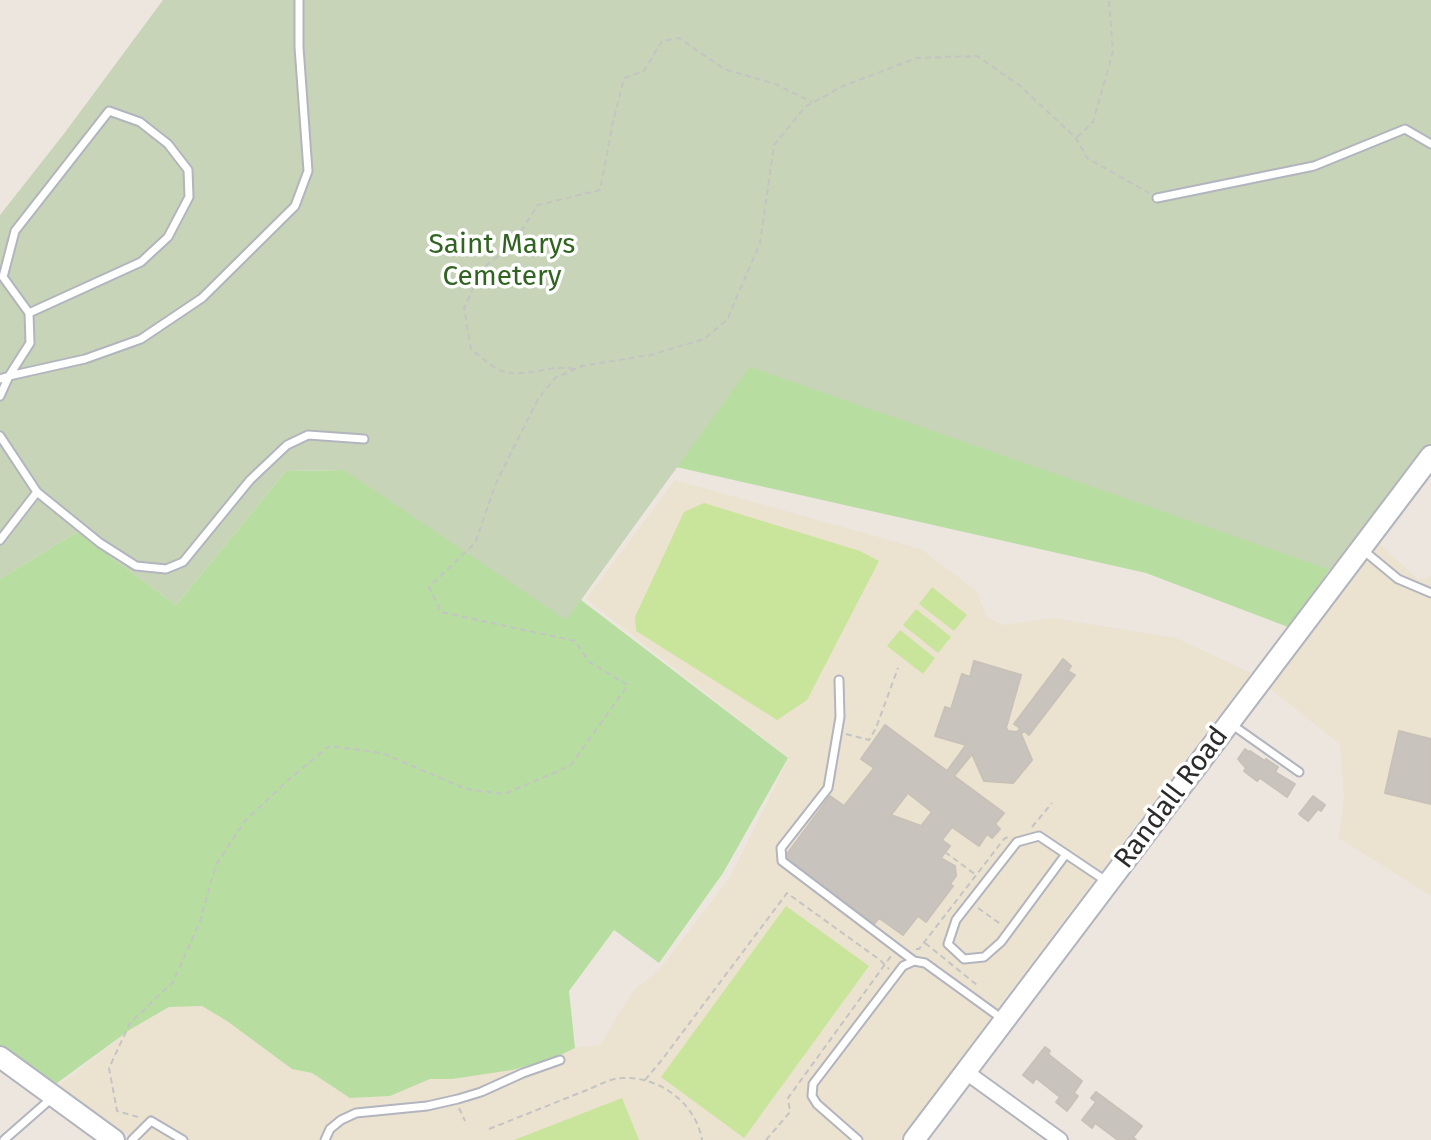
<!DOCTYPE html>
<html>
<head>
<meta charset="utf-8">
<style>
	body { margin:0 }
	canvas { display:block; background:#ece6df }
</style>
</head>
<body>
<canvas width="1431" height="1140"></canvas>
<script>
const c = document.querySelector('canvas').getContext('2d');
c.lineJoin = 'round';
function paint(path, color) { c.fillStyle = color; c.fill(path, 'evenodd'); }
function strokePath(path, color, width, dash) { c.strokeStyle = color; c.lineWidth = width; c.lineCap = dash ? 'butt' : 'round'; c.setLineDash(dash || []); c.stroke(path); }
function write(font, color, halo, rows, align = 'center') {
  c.font = font + ' "Fira Sans",sans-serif'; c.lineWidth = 7; c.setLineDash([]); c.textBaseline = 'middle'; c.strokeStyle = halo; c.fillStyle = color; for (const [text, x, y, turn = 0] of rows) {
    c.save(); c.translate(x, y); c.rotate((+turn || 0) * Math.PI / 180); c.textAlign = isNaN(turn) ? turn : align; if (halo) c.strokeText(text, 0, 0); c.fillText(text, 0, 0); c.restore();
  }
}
const education = new Path2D(`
	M675,480L921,549L977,591L986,616L1003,625L1053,618L1176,638L1251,673L1013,987L900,1140H136L58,1086L131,1029L170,1007L202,1006L227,1021L292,1069L312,1073L351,1098L390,1096L430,1079H452L552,1059L575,1048L600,1045L633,991L659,970L730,877L789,758L586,599Z
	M1377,542L1419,580L1431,576V896L1339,838L1344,798L1340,744L1268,687Z`);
const green = new Path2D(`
	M1012,0L1431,430L1288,627L1146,573L676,467L581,600L788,758L723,873L659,963L614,930L569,991L575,1048L552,1059L512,1070L452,1079H430L390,1096L350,1098L312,1073L292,1069L227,1021L202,1006L169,1007L131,1029L53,1086L0,1047V579L77,532L176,605L286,471L345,470Z`);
const cemetery = new Path2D(`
	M163,0H1431V456L1342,574L750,367L566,620L344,470L286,471L176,605L77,532L0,579V215L63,135Z`);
const pitch = new Path2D(`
	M704,503L860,551L879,561L807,700L777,720L636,631L635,617L684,512Z
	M932,587L967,615L954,631L919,604Z
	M916,609L951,637L938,653L903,625Z
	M900,630L935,658L923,674L887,646Z
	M786,906L869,966L744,1138L661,1077Z
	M622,1098L639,1140H514Z`);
const building = new Path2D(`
	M1063,659L1071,666L1068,671L1075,675L1029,735L1024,731L1021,734L1032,760L1013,783L984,781L972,754L954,776L1004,813L995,824L1000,829L992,838L987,834L979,846L952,827L942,840L950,846L941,858L955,866L956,876L950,884L953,886L926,922L918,916L903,935L879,918L874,924L784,858L830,796L844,806L874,768L861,759L885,725L947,771L966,745L935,736L945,707L951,709L962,674L970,677L974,661L1021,675L1006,728L1008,731L1017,732L1020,728L1014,724ZM908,793L932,812L921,826L891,815Z
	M1399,731L1431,739V804L1385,793Z
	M1245,749L1249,752L1250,751L1265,761L1266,759L1278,767L1275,772L1295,784L1287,797L1260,778L1257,781L1244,771L1246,768L1238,759Z
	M1313,796L1325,805L1321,811L1318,809L1308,821L1299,814Z
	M1045,1047L1050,1051L1048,1054L1082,1081L1074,1093L1078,1096L1067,1111L1056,1102L1060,1097L1036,1078L1033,1083L1023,1075Z
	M1096,1092L1142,1126L1133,1137L1136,1140H1118L1095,1123L1092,1128L1082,1120L1096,1102L1091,1098Z`);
const path = new Path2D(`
	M1077,137L1093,122L1113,52L1109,0
	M574,369C550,363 521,381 497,369C488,364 479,355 471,349L464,308L483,268L511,246L538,205L600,190L613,122L624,78L644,71L662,41L679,38L724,69L775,84L812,102
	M846,734L869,740L876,728L898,668
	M1032,827L1052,803
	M945,852L976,875
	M978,908L1002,925
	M925,943L977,985
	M916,949H919L1004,839L1008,837
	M645,1080L661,1061L787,893L880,960L889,969
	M459,1108L465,1121
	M138,1117L117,1111L109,1068L130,1023L173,982L200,921L216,865L244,822L286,782L329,746L382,753L466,789L504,794L570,766L628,685L589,662L575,641L441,612L429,587L475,543L496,483L538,399L555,378L582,366L650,355L704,339L727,320L760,243L774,145L805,107L843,86L917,58L977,56L1019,85L1076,138L1087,158L1149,193
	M489,1129C522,1116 554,1103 587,1090C597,1086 611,1078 622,1078C659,1076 696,1103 702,1140
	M766,1140L790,1112L788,1098L891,956`);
const lane = new Path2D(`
	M1157,198L1314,166L1405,129L1431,144
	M0,379L9,376L30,343L29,313L3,277L15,231L109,111L140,122L168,144L188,170L189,197L168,237L141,262L29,313
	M0,396L9,376L85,359L141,339L202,298L295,206L308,171L299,47V0
	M0,436L37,492L0,540
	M37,492L100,543L136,566L166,569L183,562L250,480L287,445L308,435L364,439
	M1363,550L1398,579L1431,593
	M839,680L840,717L828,788L781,848L782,861L914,961
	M1231,724L1299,772
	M1066,854L1001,942L984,957L964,959L948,944L956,920L1017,842L1039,836L1106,881
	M4,1140L53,1097
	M132,1140L151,1121L183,1140
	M325,1140L330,1129L341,1120L356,1113L427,1106L458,1099L481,1092L523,1073L560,1060
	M858,1140L817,1104L812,1096L813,1084L903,966L914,961L925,963L1001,1018`);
const street = new Path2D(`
	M966,1072L1060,1140`);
const secondary = new Path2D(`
	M0,1057L114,1140
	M914,1140L1431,456`);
const parkNames = [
	["Saint Marys",502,245],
	["Cemetery",502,277]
];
const streetNames = [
	["Randall Road",1172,798,-53]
];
paint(education, '#ece2d0');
paint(green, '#b7dea0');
paint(cemetery, '#c7d4b7');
paint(pitch, '#c9e59c');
paint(building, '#c8c4bd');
strokePath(building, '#c7c1b8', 2);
strokePath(lane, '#b2b5be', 11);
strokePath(street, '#b2b5be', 18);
strokePath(secondary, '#b2b5be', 24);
strokePath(path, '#c4c4c4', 2, [6, 4]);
strokePath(lane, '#fff', 7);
strokePath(street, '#fff', 14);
strokePath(secondary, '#fff', 20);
write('28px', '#316420', '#fff', parkNames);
write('28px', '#2b2b2b', '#fff', streetNames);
</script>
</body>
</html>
